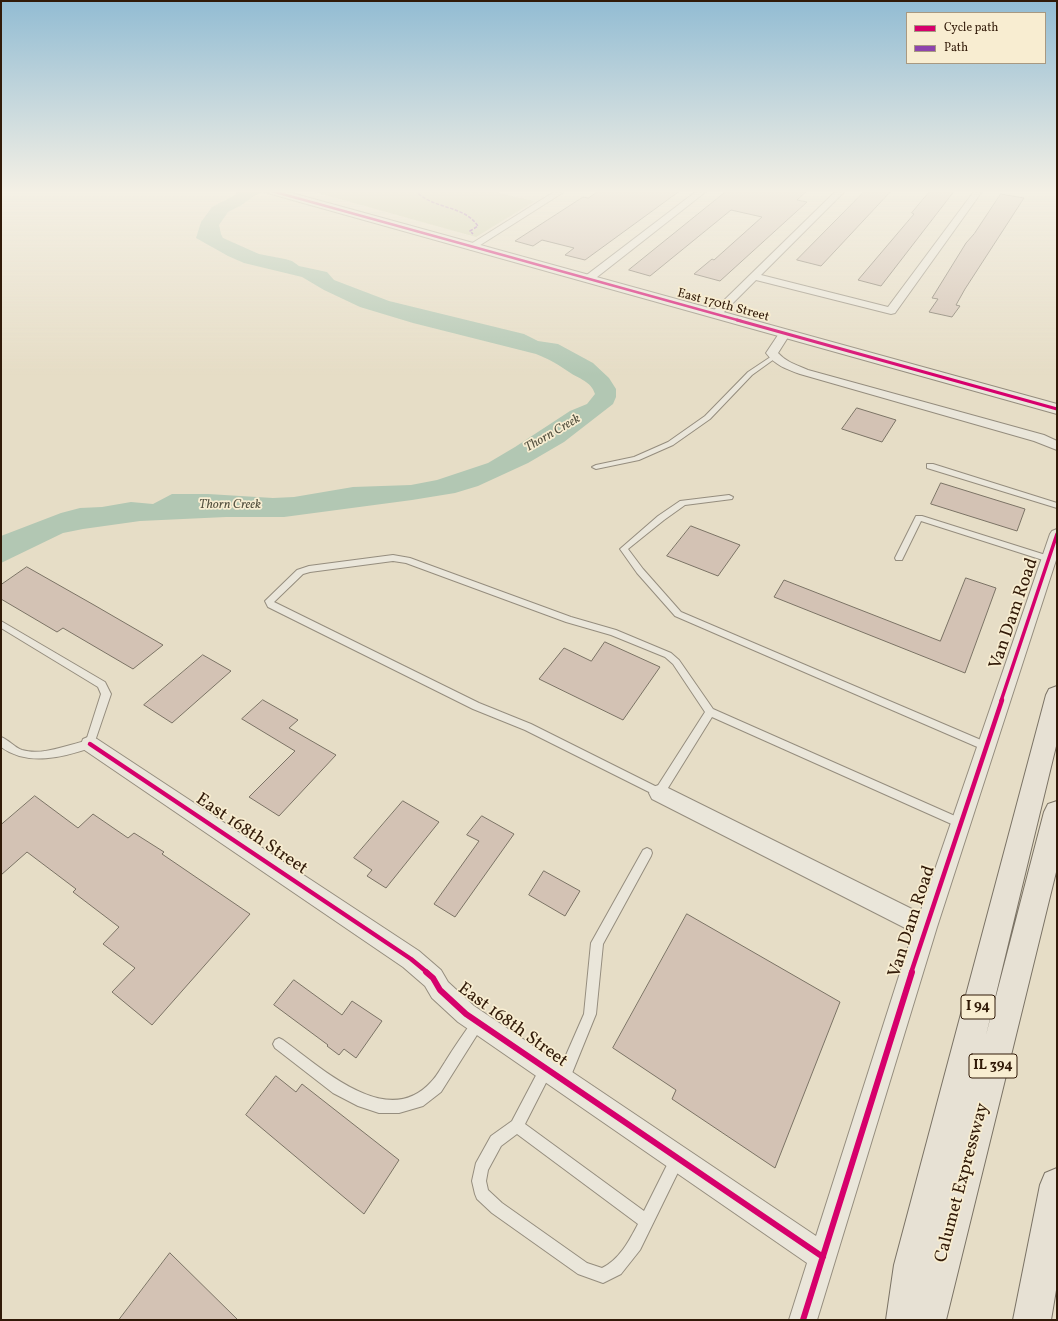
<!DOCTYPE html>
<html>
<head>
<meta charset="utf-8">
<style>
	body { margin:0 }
	#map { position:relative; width:1058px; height:1321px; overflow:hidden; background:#e6ddc6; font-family:Vollkorn,serif }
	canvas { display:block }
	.frame { position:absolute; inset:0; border:2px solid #311a08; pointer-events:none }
	.legend { position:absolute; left:906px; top:12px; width:140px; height:52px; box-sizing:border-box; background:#f8edd1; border:1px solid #a89981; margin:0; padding:5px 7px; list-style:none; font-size:12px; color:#311a08 }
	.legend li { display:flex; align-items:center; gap:8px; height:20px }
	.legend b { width:20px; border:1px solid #a89981 }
</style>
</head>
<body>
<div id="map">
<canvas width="1058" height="1321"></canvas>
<div class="frame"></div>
<ul class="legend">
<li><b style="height:5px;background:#d6006c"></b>Cycle path</li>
<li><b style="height:5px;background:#8e44ad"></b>Path</li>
</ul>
</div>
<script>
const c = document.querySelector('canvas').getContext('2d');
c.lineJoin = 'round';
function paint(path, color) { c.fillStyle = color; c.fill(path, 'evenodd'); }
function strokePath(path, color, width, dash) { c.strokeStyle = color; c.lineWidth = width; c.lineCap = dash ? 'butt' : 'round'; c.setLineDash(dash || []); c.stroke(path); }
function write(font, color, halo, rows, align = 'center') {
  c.font = font + ' Vollkorn,serif'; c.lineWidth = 3.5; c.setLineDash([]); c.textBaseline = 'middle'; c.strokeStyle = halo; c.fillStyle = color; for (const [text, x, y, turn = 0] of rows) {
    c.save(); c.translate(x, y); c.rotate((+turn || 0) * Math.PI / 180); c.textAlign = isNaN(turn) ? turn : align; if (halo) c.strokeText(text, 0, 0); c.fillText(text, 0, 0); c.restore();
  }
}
const green = new Path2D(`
	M307,190H503L499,193L535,201L476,237Z`);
const water = new Path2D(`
	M236,190H268L254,196L240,206L228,212L219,225L221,234L223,238L259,254L285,259L292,261L299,266L327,272L334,280L389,301L524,334L538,341L558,344L593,363L609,378L616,389V397L613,404L564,442L528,463L478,486L455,493L412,500L284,517H226L140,521L83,529L63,533L1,563V536L61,513L80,508L102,507L131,502L153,504L172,494H208L273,498L294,497L353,487L411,485L437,480L488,463L515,447L570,411L587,404L595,394C591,381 579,379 569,372C559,365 549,359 536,354L413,323L360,307L324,290L302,277L244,263L228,256L196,238L201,222L212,207L235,195L237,192Z`);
const building = new Path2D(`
	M600,190H681L585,260L565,255L574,248L542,240L533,246L515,241L583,197L588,198Z
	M728,190H808L797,200L807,202L720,281L694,274L712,259L714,260L762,217L731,210L650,276L629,270Z
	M866,190H892L821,266L797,260Z
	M931,190H955L881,286L858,280L914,214L912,213Z
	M1001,194L1024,198L965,289L956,305L960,306L952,317L929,312L938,299L932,298L966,243L974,234Z
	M857,408L896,420L882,442L842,429Z
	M941,483L1025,509L1017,531L931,504Z
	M691,526L740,545L718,576L667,556Z
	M27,567L94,605L163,645L133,669L63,628L57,632L1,599V585Z
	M966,578L996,588L965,673L774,597L784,580L940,641Z
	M605,642L660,667L623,720L539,679L564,648L591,661Z
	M203,655L231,671L172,723L144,705Z
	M263,700L298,720L289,728L336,755L279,816L249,797L295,751L242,719Z
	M35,796L78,828L93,814L128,838L134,833L164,852L162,854L250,914L152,1025L112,992L135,968L103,944L119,927L73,892L76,889L27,852L1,875V825Z
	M403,801L439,822L386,888L367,876L372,870L354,858Z
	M482,816L514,834L455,917L434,904L479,841L467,835Z
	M544,871L580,891L565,916L529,895Z
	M687,914L840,1002L775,1168L672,1099L676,1090L613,1048Z
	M294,980L342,1015L352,1001L382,1021L356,1058L344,1049L339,1055L327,1046L328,1045L274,1005Z
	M276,1076L296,1092L302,1084L399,1160L364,1214L246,1115Z
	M170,1253L238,1320H119Z`);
const service = new Path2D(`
	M772,356L777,357L752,375L710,419L673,445L639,460L596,469L592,467L596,465L634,457L668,442L705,416L748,372Z
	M927,464H933L1057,503V508L927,468Z
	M729,495L733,497L732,499L685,505L664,520L628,549L643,569L681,612L988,743L990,746L988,749L985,750L982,749L675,616L637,573L620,549L658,516L680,501Z
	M916,516H922L1052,557L1053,559L1052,561H1046L921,521L902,560H896L895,558Z
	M393,555L410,558L571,617L616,630L671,653L679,660L713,709L964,820L965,823L964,826L960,828L956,826L712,717L663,796L659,797L525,730L473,709L268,607L265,601L297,570L309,566ZM393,561L406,563L566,622L611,635L665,657L673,664L705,712L657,787L531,724L479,703L274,602L303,574L310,572Z
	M1,621L105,682L111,694L93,747C64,757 28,767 1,747V737C9,740 14,747 22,750C42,756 67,745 86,741L101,694L98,687L1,628Z
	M647,848L651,850L652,853L651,856L603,944L596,1014L568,1083L563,1085L558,1083L556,1078L584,1014L591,943L643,850Z
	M478,1017L482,1019L484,1023L482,1027L441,1092L423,1106L399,1113H379L358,1106L333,1093L275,1048L273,1044L275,1040L279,1038L283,1040C321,1067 387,1131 431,1082C437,1076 441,1068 445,1062C454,1047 464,1033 474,1019Z
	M547,1063L552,1064L553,1069L525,1124L644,1211L672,1155L677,1153L682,1155L684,1160L640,1250L621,1274L603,1283L578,1274L492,1213L477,1199L475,1194L472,1181L476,1163L491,1136L512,1121L542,1064ZM517,1134L638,1224C629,1241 620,1259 602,1268L587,1263L502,1203L488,1190L486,1181L488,1170L501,1146Z`);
const minor = new Path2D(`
	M557,190H567L474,249L471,250L466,247Z
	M698,190H708L592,281H584L583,279L584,277Z
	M837,190H846L761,275L888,307L975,190H983L895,313L891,314L756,280L719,317H711L710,315L711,313Z
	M784,331L790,334L778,353C786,362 797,365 808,370L1044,435L1057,441V450L1034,441L800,374C786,369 775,365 766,353L780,332Z
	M1057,529V557L937,927L817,1320H789L807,1263L458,1022L432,998L425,986L403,967L83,749L81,744L83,739L90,736L97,739L419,951L441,970L448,982L474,1006L816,1236L913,932L652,799L649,793L652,787L659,785L666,787L920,913L1050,534L1052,531Z`);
const tertiary = new Path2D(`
	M263,190H281L1057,404V414L264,192Z`);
const motorway = new Path2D(`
	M1057,686V742L986,1035L1044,812L1048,804L1057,801V868L946,1320H886L894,1265L1046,695L1049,689Z
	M1057,1168V1284L1051,1320H1013L1040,1185L1045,1173Z`);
const quiet = new Path2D(`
	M415,190C432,210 463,204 478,226L470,231L473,234`);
const cyclewayFar4 = new Path2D(`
	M268,190L741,321`);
const cyclewayFar3 = new Path2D(`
	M737,320L1057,409`);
const cyclewayFar2 = new Path2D(`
	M1001,701L1057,534`);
const cyclewayFar1 = new Path2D(`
	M90,744L411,959L428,973
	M911,973L1002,700`);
const cycleway = new Path2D(`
	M426,972L433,978L440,990L466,1014L823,1257
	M803,1320L912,972`);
const farStreetnames = [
	["East 170th Street",723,306,15]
];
const farWaternames = [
	["Thorn Creek",553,434,-30],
	["Thorn Creek",230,506]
];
const shields = [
	[978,1007,34],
	[993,1066,48]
];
const shieldNames = [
	["I 94",978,1007],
	["IL 394",993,1066]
];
const nearStreetnames = [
	["Van Dam Road",1015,614,-71],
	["East 168th Street",251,835,34],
	["Van Dam Road",913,922,-72],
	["East 168th Street",512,1026,36],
	["Calumet Expressway",963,1183,-75]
];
paint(green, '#cdcfa9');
paint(water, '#b2c7b3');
paint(building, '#d3c2b4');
strokePath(building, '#7b7365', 1);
strokePath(service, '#958d7e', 2);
strokePath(minor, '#958d7e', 2);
strokePath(tertiary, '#958d7e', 2);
strokePath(motorway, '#7b7365', 2);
paint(service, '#eae6da');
paint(minor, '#eae6da');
paint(tertiary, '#eae6da');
paint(motorway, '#e7e1d4');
strokePath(quiet, '#8e44ad', 1.5, [3.5, 1.5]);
strokePath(cyclewayFar4, '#d6006c', 2.5);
strokePath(cyclewayFar3, '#d6006c', 3);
strokePath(cyclewayFar2, '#d6006c', 3.5);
strokePath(cyclewayFar1, '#d6006c', 4.5);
strokePath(cycleway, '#d6006c', 6);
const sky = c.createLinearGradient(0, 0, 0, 375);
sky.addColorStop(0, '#92bcd3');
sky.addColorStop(0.51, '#f4f0e5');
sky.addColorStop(1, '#f4f0e500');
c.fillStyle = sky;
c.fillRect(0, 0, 1058, 375);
write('13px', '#311a08', '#f8edd1', farStreetnames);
write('italic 13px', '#565341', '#f8edd1', farWaternames);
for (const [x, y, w] of shields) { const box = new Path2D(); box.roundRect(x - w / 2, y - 12, w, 24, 3); c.fillStyle = '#f8edd1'; c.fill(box); strokePath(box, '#311a08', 1); }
write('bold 14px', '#311a08', null, shieldNames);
write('18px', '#311a08', '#f8edd1', nearStreetnames);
</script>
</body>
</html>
